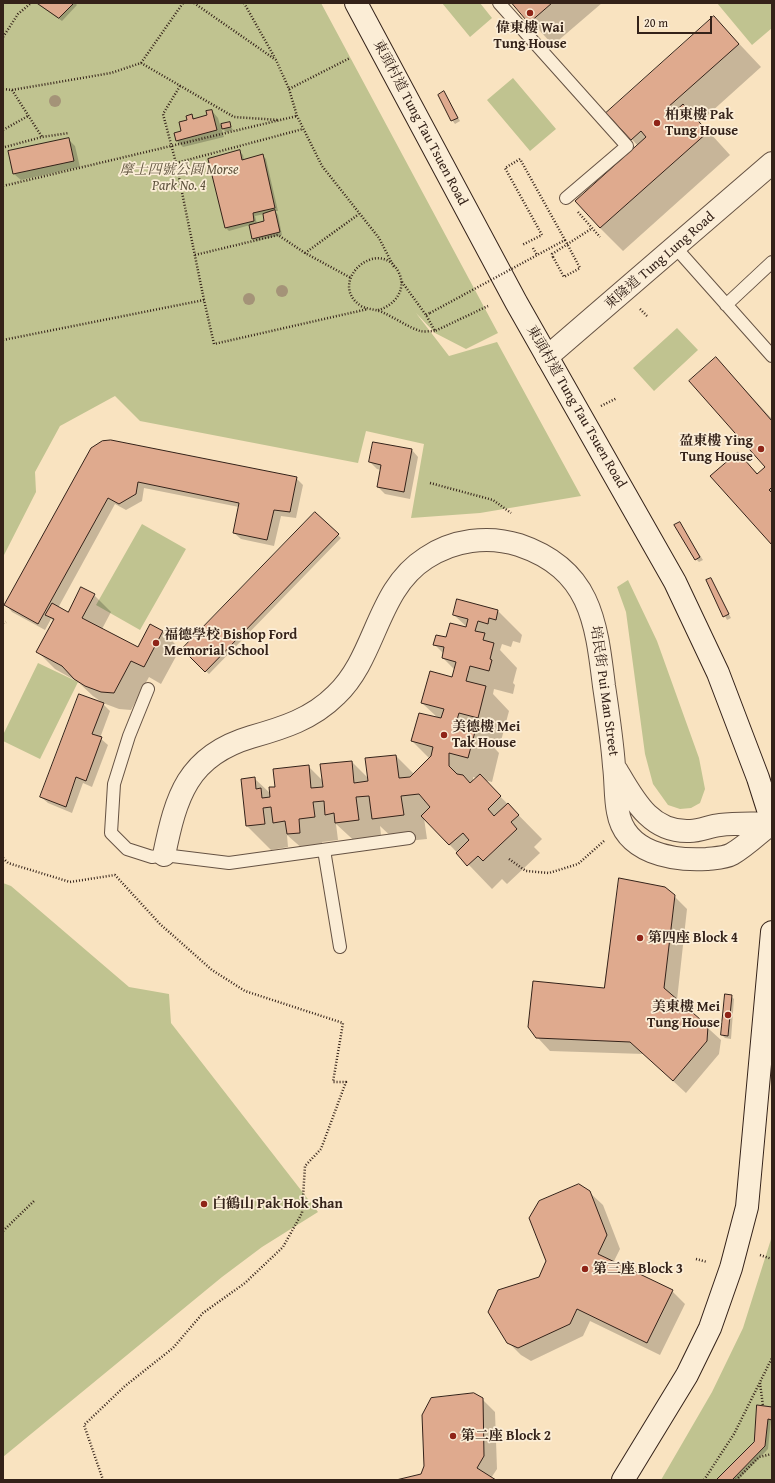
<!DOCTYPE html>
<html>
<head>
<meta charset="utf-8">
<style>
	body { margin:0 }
	#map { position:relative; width:775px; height:1483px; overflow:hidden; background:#f9e3c0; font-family:"Gentium Book Plus",serif }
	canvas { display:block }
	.frame { position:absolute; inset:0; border:4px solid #342219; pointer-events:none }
	.scale { position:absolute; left:637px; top:16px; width:75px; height:18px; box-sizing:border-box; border:2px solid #342219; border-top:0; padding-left:5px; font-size:12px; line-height:14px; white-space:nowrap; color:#342219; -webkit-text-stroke:3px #fbedd6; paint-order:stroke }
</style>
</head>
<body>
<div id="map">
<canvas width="775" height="1483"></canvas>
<div class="frame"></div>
<div class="scale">20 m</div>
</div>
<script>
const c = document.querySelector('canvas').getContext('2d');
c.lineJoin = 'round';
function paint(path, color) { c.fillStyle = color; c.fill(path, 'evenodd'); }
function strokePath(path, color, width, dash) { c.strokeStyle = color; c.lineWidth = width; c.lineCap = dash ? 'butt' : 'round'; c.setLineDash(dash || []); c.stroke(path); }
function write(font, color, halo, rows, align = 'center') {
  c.font = font + ' "Gentium Book Plus","Noto Serif TC",serif'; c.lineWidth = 3.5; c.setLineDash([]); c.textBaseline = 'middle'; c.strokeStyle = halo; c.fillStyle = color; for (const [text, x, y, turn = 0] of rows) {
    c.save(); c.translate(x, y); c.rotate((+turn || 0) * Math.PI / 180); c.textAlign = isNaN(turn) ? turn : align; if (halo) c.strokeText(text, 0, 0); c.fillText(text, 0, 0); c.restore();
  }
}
const green = new Path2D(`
	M3,3H321L498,333L466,349L435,333L416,313L449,356L497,342L581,496L480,513L411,518L424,444L366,431L358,463L140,421L115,396L60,426L35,472L36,492L3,557Z
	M442,3H480L492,18L470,37Z
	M717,3H772V28L752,45Z
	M513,78L556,129L530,151L487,100Z
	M677,328L698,350L654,391L633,368Z
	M142,524L186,549L140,630L96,605Z
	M628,580L657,641L699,758L705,789L700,803L691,808L680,809L668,805L653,784L645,754L626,612L617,587Z
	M38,663L78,682L40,759L3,741V735Z
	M3,883L11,886L129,987L169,994L171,1023L318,1212L262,1247L222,1277L3,1457Z
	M772,1236V1480H661L712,1392L743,1328Z`);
const shadow = new Path2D(`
	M37,3H75L77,5L62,21Z
	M514,3H602L553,45Z
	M714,17L761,67L700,122L730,155L623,251L600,228L638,146L608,113Z
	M444,92L460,121L455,124L452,120Z
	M212,111L218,118L220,125L229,123L233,130L226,132L221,127L224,137L183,147L176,140L191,115L195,119L208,116Z
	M68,139L75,146L80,167L21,180L14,174Z
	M240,152L243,155L244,160L262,155L266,159L278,211H275L278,215L282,235L256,241L253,238L250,225L229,231L226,228ZM264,214L265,222L257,224L255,216Z
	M716,358L772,419V544L738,454L758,474L766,467Z
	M91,449L296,478L303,485L296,518L281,516L274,546L241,539L234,533L239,507L144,488L142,501L126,510L115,504L58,608L68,613L94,595L111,612L102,629L139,648L163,632L180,649L161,684L149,677L131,710L119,709L103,703L93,696L78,682L55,669L38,652L54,621L51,619L45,630L12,612L6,605Z
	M412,450L418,457L410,499L385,494L378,487L381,470L377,469L370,462Z
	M315,513L341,538L209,674L183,649Z
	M679,523L703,560L699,562L696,559Z
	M711,579L731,618L727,620L707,580Z
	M458,600L498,611L522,635L520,643L513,641L511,647L502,644L500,650L517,668L513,683L515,685L513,694L494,689L493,694L509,711L501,741L483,736L499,753L492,782L484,780L542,839L534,847L540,853L507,884L502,879L492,889L424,818L427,839L397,842L380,826L382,843L360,846L336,824L338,840L322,842L324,856L312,857L287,835L288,847L271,850L247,826L254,778L271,794L276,788L308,766L323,781L352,762L368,778L396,756L414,774L430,759L412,741L438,718L422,703L453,678L455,670L443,658L444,654L434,644L468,628L454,615ZM473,777L477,778L473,782Z
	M103,704L110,711L100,738L108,745L92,787L83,783L72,813L48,803L41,797Z
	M674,896L687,909L677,1000L721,1040L719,1054L686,1093L644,1054L550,1051L537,1037L604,989Z
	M731,996L734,999L731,1039L725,1038L722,1035Z
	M589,1192L603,1205L620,1249L613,1263L672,1291L685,1304L660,1355L590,1321L583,1336L531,1361L521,1355L508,1342L540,1278Z
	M482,1399L495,1412L497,1469L491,1478L494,1480H401L422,1475Z
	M772,1408L768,1449L738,1480H717L755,1442Z`);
const building = new Path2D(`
	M37,3H74L59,18Z
	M512,3H552L529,23Z
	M714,16L739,44L667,108L672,114L683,104L708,132L600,228L575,201L646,137L641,131L631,140L606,113Z
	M444,91L458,118L451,121L438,95Z
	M212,110L217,130L176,141L174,133L181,131L179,122L187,120L186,116L192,114L193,119L207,115L206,111Z
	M230,122L231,127L222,129L221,124Z
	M69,138L74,161L13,174L8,151Z
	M240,150L242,160L263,154L275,208L253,213L254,221L225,228L208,159Z
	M275,210L280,232L252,239L249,225L264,221L263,214Z
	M716,357L772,421V487L769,490L772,493V545L710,476L738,452L757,474L765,467L689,381Z
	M111,440L297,477L290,512L274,510L267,540L233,533L239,503L138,482L136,494L119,504L108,498L38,624L4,605L91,448L102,441Z
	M373,442L412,449L404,492L377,487L381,465L369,462Z
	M315,512L339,534L205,672L182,649Z
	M680,522L700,557L695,560L674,525Z
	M711,578L729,614L723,617L706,580Z
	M81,587L95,594L82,618L138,647L150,624L163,631L144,667L131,661L114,693L101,692L85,686L74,679L62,666L36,652L54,619L45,615L52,603L68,612Z
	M457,599L498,610L496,620L489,618L488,624L478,621L475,631L485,633L483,640L494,643L490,659L492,660L489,671L470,666L466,681L486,686L478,718L459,713L456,723L476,728L468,758L449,753V766L457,774L463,775L470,783L480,774L501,796L488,809L494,816L508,803L519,815L511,822L517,829L483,861L478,856L467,866L456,853L469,840L463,833L449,845L421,816L430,807L419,794L401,796L404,815L372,819L369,796L356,797L359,820L335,823L334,813L325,815L324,801L313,802L315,817L299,819L300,833L287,834L285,821L273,823L271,807L263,808L265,824L246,826L241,779L255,777L256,789L261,788L262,798L270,797L269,787H275L273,769L309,765L311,788L323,787L320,764L352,761L354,783L368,781L365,758L396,755L399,778L410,777L431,756L433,747L411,741L419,713L441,718L444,709L421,703L430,671L452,677L456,662L442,658L444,647L433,645L436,635L446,637L450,623L466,627L468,619L453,615Z
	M79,694L104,703L92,734L102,737L86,781L76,777L66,807L40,797Z
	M619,878L665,887L675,895L664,988L708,1026L707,1041L673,1081L630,1042L536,1038L528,1027L533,981L604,988Z
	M725,994L732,995L728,1036L721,1035Z
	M579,1184L590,1191L607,1235L598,1254L673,1290L647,1343L577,1309L570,1324L518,1348L507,1343L488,1312L498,1290L539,1277L546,1261L529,1218L539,1201Z
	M474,1393L483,1398L484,1456L477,1468L496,1480H396L421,1474L424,1466L422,1415L431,1398Z
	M757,1405L772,1407V1420L768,1419L765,1446L732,1480H716L754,1442Z`);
const path = new Path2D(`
	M194,3L276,60L289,89L297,116L322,166L379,238L394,267
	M244,3L275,58
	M3,37L18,14L31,3
	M141,63L183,3
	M180,86L163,114L176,163L204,300
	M3,89L12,90L111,73L141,63L234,117L279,120
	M289,89L350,58
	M12,90L42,137
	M3,130L28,116
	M5,147L42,137L69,133
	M520,159L505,168L542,235L522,245
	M176,163L303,129
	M3,186L297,116
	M578,212L600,237
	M533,248L537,255
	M305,253L359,214
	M195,255L278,235L305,253L351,278
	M553,257L552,254L591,229
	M402,282L426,315L435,331L488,306
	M640,309L647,316
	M378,310C394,306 407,290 399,273C380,234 325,282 361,306C369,310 377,309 384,313C395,318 408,327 420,331C424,332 430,331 435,331
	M426,315L430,313
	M3,340L204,300L214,344L368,309
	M601,406L617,398
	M430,483L493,500L511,513
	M3,623L6,622
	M3,858L8,863L70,882L115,875L160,924L212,970L245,991L343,1023L333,1082H346L321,1149L305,1166L302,1213L283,1247L245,1283L203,1313L173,1348L125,1386L84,1425L103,1480
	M509,859L526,871L549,873L578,864L604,841
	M3,1231L35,1200
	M760,1255L772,1259
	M696,1259L707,1262
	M760,1383L763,1406
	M704,1480L734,1434L772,1358
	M736,1480L759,1457L772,1454`);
const lane = new Path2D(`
	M499,3L627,146L566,198
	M676,248L772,356
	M726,305L772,262
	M148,689L129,736L114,784L111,833L127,849L152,857L164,855L229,863L409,838
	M324,850L340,947`);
const street = new Path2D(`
	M547,357L772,163
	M617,771C634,800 651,833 690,831C700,831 710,826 720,825C737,823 755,824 772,823
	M164,855C176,797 187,756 251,737C283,728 312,719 336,695C377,656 376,590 426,558C453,540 488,535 519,545C590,569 596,620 604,686C608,713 612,739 614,766C616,781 615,797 618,812C625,853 672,861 707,859C715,858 725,858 732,854C746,846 759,833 772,823`);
const secondary = new Path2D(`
	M356,3L516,302L675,582L718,673L758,778L772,822
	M623,1480L687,1375L710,1328L731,1268L747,1207L772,932`);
const pathBridge = new Path2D(`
	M553,257L564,277L580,268L565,240
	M430,313L565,240L520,159`);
const trees = [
	[55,101],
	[282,291],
	[249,299]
];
const markers = [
	[530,13,4,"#8f2418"],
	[657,123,4,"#8f2418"],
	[761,449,4,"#8f2418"],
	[156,643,4,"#8f2418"],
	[444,735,4,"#8f2418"],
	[640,938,4,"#8f2418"],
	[728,1015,4,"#8f2418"],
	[204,1204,4,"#8f2418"],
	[585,1269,4,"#8f2418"],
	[453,1436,4,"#8f2418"]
];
const poiNames = [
	["偉東樓 Wai",530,28,"center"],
	["Tung House",530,44,"center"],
	["柏東樓 Pak",665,115],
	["Tung House",665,131],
	["盈東樓 Ying",753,441,"right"],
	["Tung House",753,457,"right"],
	["福德學校 Bishop Ford",164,635],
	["Memorial School",164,651],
	["美德樓 Mei",452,727],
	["Tak House",452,743],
	["第四座 Block 4",648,938],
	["美東樓 Mei",720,1007,"right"],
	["Tung House",720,1023,"right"],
	["白鶴山 Pak Hok Shan",212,1204],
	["第三座 Block 3",593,1269],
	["第二座 Block 2",461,1436]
];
const streetNames = [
	["東頭村道 Tung Tau Tsuen Road",420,123,62],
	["東隆道 Tung Lung Road",660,261,-41],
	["東頭村道 Tung Tau Tsuen Road",576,407,60],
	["培民街 Pui Man Street",604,691,82]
];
const parkNames = [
	["摩士四號公園 Morse",179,170],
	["Park No. 4",179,186]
];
paint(green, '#c0c390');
paint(shadow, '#0003');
paint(building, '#dfaa8e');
strokePath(building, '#342219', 1);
strokePath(lane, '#655243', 14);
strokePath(street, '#655243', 24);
strokePath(secondary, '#342219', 24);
strokePath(path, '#342219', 2.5, [1, 2]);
strokePath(lane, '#fbedd6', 12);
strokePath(street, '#fbedd6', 22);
strokePath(secondary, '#fbedd6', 22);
strokePath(pathBridge, '#342219', 2.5, [1, 2]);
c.fillStyle = '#a49378';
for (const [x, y] of trees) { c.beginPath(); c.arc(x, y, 6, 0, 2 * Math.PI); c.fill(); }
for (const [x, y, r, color] of markers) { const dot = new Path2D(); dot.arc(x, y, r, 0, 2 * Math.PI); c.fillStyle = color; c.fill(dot); strokePath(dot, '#fbedd6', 1.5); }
write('bold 14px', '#342219', '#fbedd6', poiNames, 'left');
write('14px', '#342219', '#fbedd6', streetNames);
write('italic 14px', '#5e523d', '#fbedd6', parkNames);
</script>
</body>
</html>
